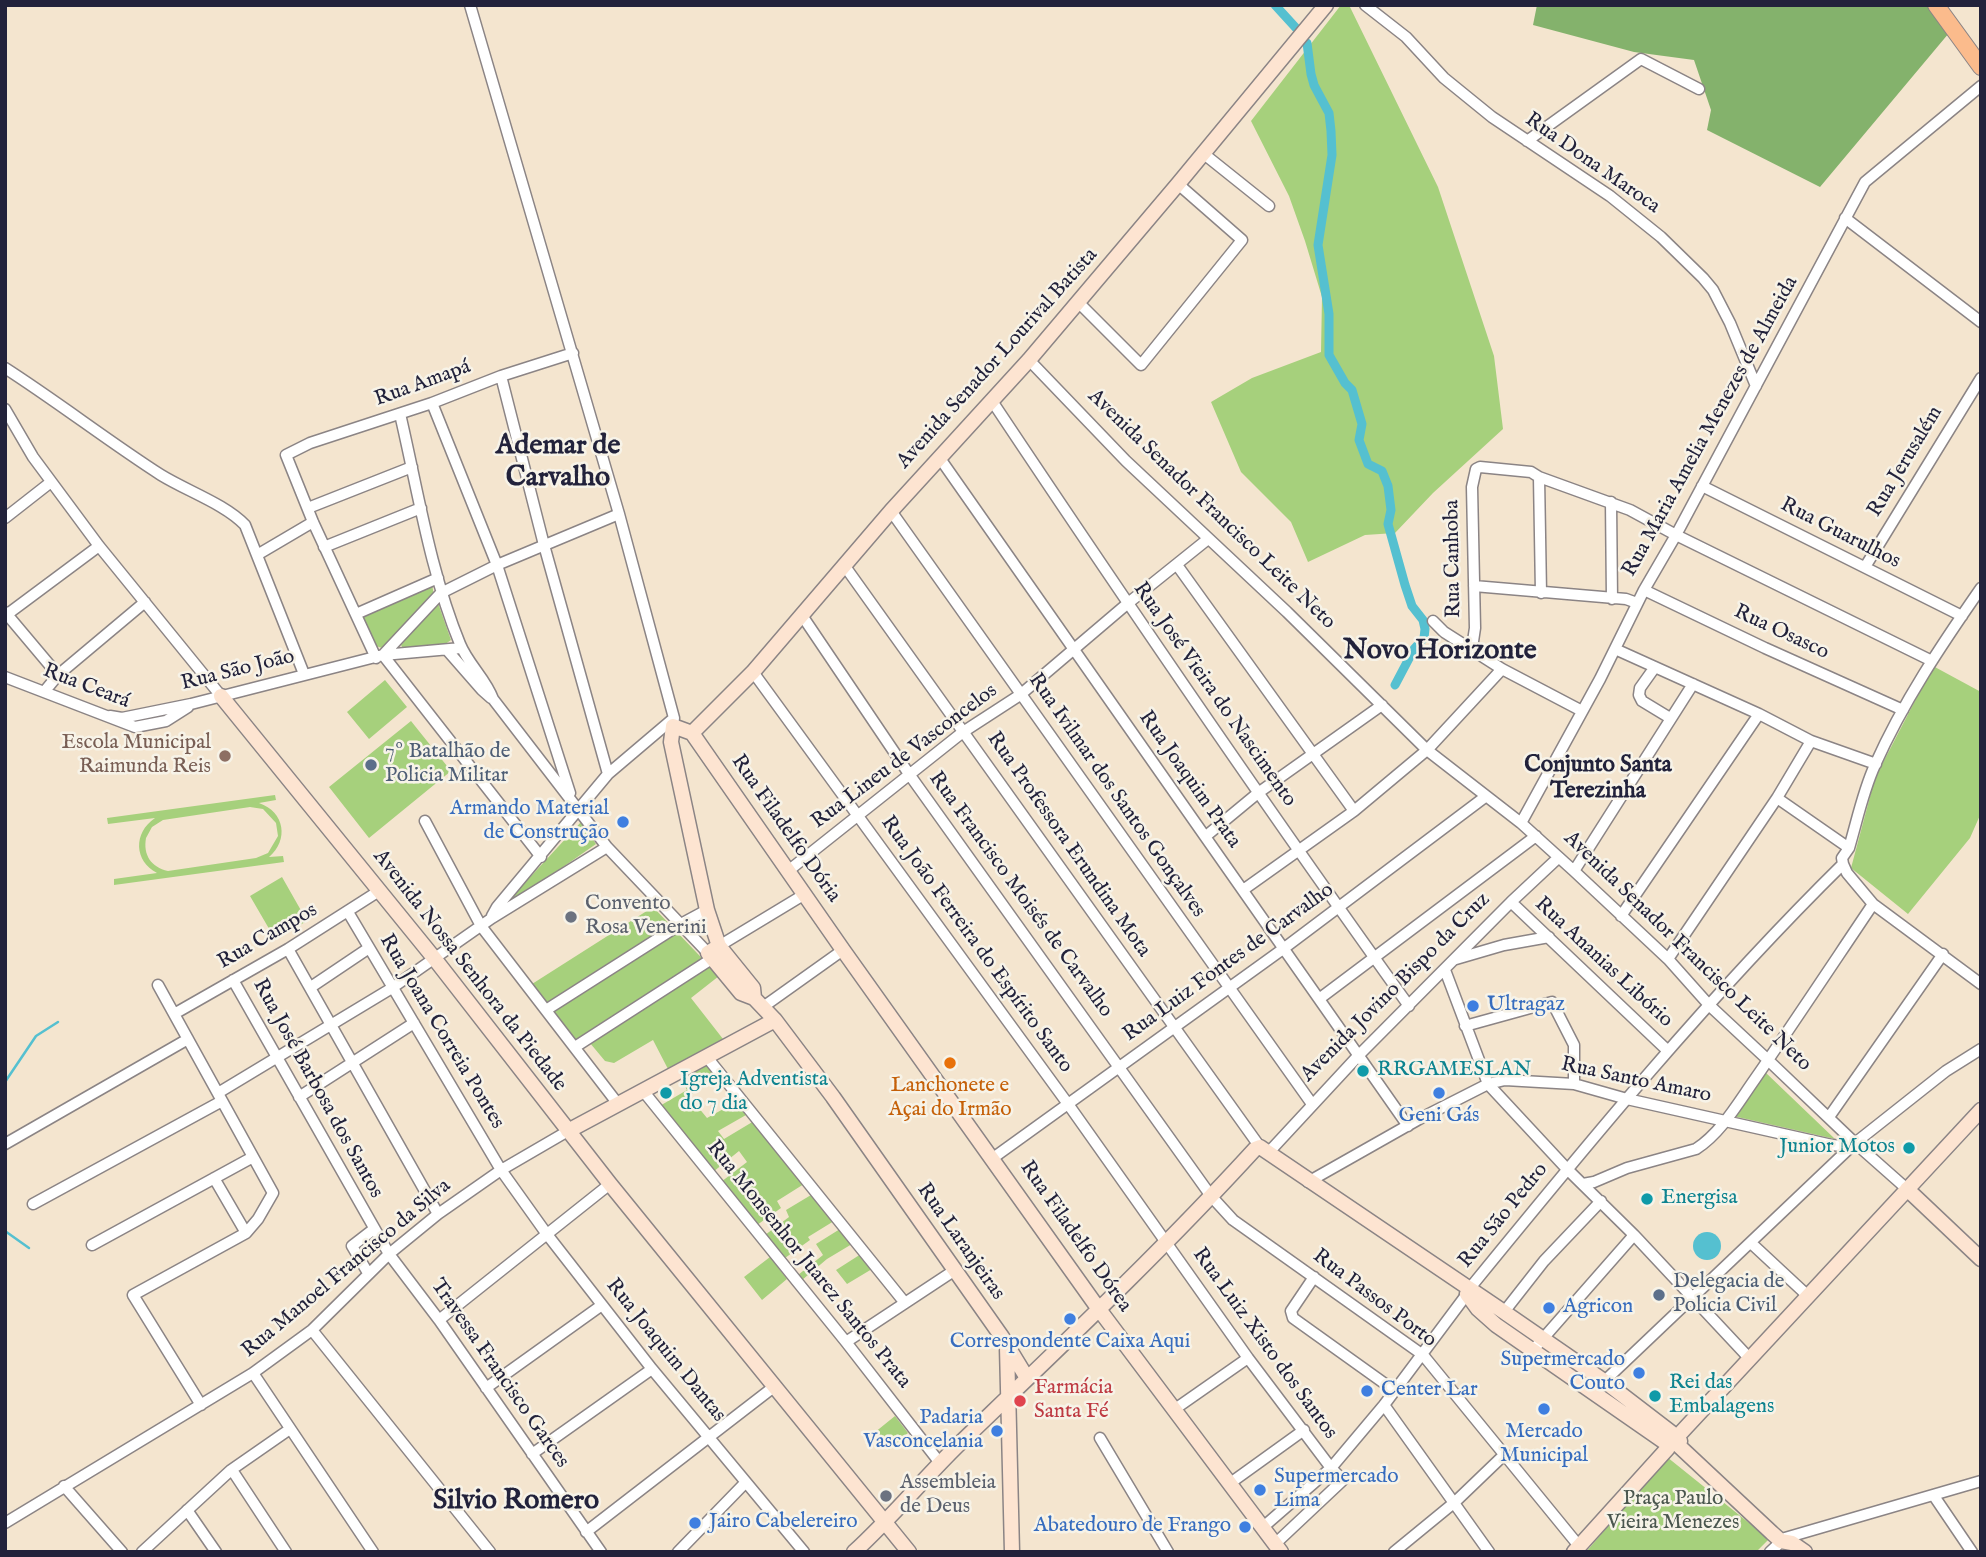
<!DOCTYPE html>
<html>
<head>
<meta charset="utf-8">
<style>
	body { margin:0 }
	#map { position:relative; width:1986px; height:1557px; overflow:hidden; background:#f4e5cf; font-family:"IM FELL English",serif }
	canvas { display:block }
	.frame { position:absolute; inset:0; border:7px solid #22223b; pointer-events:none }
</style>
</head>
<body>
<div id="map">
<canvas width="1986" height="1557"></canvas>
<div class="frame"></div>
</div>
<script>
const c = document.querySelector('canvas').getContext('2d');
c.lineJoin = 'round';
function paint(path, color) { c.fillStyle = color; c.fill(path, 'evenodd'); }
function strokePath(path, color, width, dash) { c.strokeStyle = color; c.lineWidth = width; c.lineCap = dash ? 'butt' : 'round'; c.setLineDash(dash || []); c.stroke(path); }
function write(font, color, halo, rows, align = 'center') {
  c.font = font + ' "IM FELL English",serif'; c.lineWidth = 5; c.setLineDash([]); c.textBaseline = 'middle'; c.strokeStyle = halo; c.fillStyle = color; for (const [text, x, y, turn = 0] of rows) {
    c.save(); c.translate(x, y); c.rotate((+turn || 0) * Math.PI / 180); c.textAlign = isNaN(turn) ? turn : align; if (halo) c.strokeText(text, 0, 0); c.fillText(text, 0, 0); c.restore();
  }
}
const green = new Path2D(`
	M1341,5H1349L1438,187L1494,356L1503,429L1433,493L1395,533L1365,535L1308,562L1291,522L1241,472L1211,402L1252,378L1321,352L1322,297L1305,241L1289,196L1251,121Z
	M432,584L434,596L382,648L376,646L362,616Z
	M438,603L451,640L441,647L404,650L401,645Z
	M1933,666L1981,692V813L1970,838L1908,914L1851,868L1875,778Z
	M385,680L407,707L369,739L347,712Z
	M411,721L451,771L369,838L329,787Z
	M275,795L276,800L259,803C285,812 289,840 269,857L283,856L284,862L114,885V879L157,873C134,861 133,833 155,818L108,824L107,818ZM250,807L263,809L276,823L278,836L268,853L256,858L168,871C151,867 143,855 146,838L152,827L163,820Z
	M581,822L596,844L497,913Z
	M282,877L307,921L275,939L250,896Z
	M653,907L719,976L691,998L723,1039L668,1069L653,1040L614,1063L605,1061L585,1037L576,1044L532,984Z
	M705,1060L716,1078L689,1096L707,1118L736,1102L746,1115L718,1131L724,1139L754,1121L804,1184L777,1201L781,1208L757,1225L721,1182L747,1162L739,1151L713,1172L658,1107L687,1090L679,1075Z
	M1765,1072L1835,1139L1733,1116Z
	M811,1195L834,1221L808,1237L810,1240L785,1258L765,1235L789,1217L786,1210Z
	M840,1229L852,1244L827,1259L802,1280L798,1275L823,1255L816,1244Z
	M861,1254L872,1269L847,1284L836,1270Z
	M770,1257L787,1279L762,1300L744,1277Z
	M895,1416L908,1433L889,1450L874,1433Z
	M1667,1457L1769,1539L1756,1552H1586Z`);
const forest = new Path2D(`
	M1537,5H1929L1949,33L1820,187L1707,130L1711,110L1694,60L1634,52L1533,25Z`);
const water = new Path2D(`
	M1693 1246a14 14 0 1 1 28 0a14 14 0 1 1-28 0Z`);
const stream = new Path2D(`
	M5,1082L36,1036L58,1022
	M5,1231L29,1248`);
const canal = new Path2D(`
	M1275,5L1296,28
	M1307,43L1311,74L1314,85L1329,113L1331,131L1332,155L1318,245L1329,314V355L1345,383L1352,390L1362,424L1359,440L1368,464L1382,471L1388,486L1391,510L1388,524L1405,585L1412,606L1423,620L1425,629L1424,638L1414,649L1395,685`);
const street = new Path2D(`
	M470,5L619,514L674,718L673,726
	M1365,5L1406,37L1444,78L1492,117L1610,196L1661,237L1703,278L1713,290L1730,323L1756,386
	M1527,141L1641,59L1699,89
	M1204,154L1269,206
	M1845,218L1981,322
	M1081,305L1141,365L1242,240L1178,184
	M1029,360L1126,461L1287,612L1427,750L1521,823L1574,871L1668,959L1709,1005L1768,1060L1855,1143L1907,1189
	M5,368C58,402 108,441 161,475C187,491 225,504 245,525L304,674
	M501,376L544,545L608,774
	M992,401C1128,605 1266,807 1409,1006
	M432,403L497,565L570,793
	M5,409L33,457L99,546L221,696
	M939,457L1408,1126
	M1539,477L1630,510L1676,535L1932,661
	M1702,486L1962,616
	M1611,502L1612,599
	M308,508L412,467
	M891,511L1312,1104
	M5,518L51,482
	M324,547L421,508
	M257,555L313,522
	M844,565L1260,1147
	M1177,565L1354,811
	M1865,567L1981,378
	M1474,586L1626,599L1637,603
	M1644,590L1765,648L1903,710
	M5,612L58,675
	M356,614L438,578
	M801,614L909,774L1211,1196L1233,1220L1423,1355L1579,1546
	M5,616L99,546
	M1433,621L1444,632L1502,669L1582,711
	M1472,648L1475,628L1472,487L1476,469L1480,467L1531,472L1539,477L1541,593
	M1615,649L1759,714L1811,741L1876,764
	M447,650L482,690L491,698
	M383,655L441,593L497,565L619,514
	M383,655L541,857
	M376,658L313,522L286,455L310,443L432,403L501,376L573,353
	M1655,667L1640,688L1639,695L1642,701L1670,718
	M753,672L1068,1104L1248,1358L1331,1468L1343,1480L1276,1543
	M5,677L135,727L166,721L188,707
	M44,692L58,675L145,602
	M110,716L122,718L191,704L383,655L461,648
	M1777,798L1849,848
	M425,821L481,926L618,1104
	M1521,823L1600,679L1644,590L1676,535L1865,182L1981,86
	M1206,836L1258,793L1382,705
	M607,847L708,953
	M1843,864L1847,873L1873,904L1981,984
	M788,871L963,732L1020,695L1127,604L1208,539
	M1574,871L1693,684
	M1243,890L1354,811L1427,750L1502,669
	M1511,902L1668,1051
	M348,912L501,1170L546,1233L652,1369L804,1552
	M492,916L497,907L608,774L674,718
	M1621,916L1759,714
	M719,946L805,894
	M288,949L438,1214
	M1456,959L1504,945L1549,937
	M1668,959L1777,798L1811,741
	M1445,970L1488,1084L1567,1169L1634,1235L1750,1359
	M233,980L389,1254L439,1320L601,1552
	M158,985L273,1193L258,1219L246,1233L133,1295L201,1405
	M311,987L369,948
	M1319,999L1536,836
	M763,1007L843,950
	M546,1010L681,924L707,910
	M174,1014L288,949L379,891
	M1465,1026L1552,1002L1574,1045V1084
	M575,1047L713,958
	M706,1056L905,1303
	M644,1092L846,1342L940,1463
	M218,1093L392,988L492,918L607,847L493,699C486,679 468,664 460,644C430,571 418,491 400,414
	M299,1097L414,1023
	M1829,1117L1943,954
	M5,1144L188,1039
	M1269,1152L1358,1056L1511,902L1558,858
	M993,1158L1283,949L1485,797
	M214,1178L246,1233
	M1308,1182L1421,1118L1488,1084L1505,1080L1574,1084L1627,1099L1832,1145L1853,1147
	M1583,1184L1594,1182L1627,1168L1696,1149C1721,1133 1738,1103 1755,1079C1795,1021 1834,962 1873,904
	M33,1204L222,1101
	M1751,1243L1808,1296
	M92,1245L253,1157
	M368,1273L352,1246L374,1229
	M1314,1277L1291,1311L1293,1318L1395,1391
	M1470,1288C1589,1142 1709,996 1843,864L1842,858L1849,848C1857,821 1863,791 1875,765C1903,702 1942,644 1981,588
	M1504,1312L1544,1261L1601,1201
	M439,1320L610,1184
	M312,1330L490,1552
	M846,1342L955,1270
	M1533,1350L1634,1235
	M253,1373L373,1552
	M486,1388L602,1305
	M1594,1391L1855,1143L1946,1071L1981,1049
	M1384,1405L1489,1552
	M1175,1409L1248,1358
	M1100,1438L1168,1552
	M532,1454L652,1369
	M232,1470L286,1552
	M1229,1484L1304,1430
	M64,1486L122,1552
	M1934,1496L1972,1552
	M187,1510L216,1552
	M5,1523L253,1373L312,1330L389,1254L438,1214L501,1170L568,1131
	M1262,1528L1331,1468L1384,1405L1467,1294
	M586,1532L775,1386
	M142,1552L231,1470L290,1429
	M678,1552L746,1482
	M1394,1552L1455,1502L1505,1454
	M1770,1552L1785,1538L1981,1481`);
const secondary = new Path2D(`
	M221,696L434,958L610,1184L909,1552
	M692,733L843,950L1098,1308L1281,1552
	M692,733L753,672L891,511L1029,360L1178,184L1326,5
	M692,733L673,726L671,742L707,910L719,946L753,988L754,998L775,1020L833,1097L1002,1337L1027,1378
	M719,946L708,953L741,993L754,998
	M568,1131L775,1020
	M1907,1189L1981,1259
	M1469,1290L1467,1294L1478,1309L1496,1325L1666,1443
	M1007,1347L1012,1552
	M1677,1437L1981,1110
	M1677,1437L1680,1441L1679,1446L1772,1533L1781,1541L1792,1543L1805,1552
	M854,1552C890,1519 920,1483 954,1449C1056,1351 1159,1254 1255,1149L1260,1147L1504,1312L1604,1381L1677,1437
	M1574,1552L1668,1448`);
const primary = new Path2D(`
	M1936,5L1981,67`);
const markers = [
	[225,756,7,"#8d6e63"],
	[371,765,7,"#5c6f8a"],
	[623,822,7,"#3f7fe0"],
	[571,917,7,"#6b7280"],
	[1473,1006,7,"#3f7fe0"],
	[950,1063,7,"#e8710a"],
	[1363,1071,7,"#0f9aa8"],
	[666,1093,7,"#0f9aa8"],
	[1439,1093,7,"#3f7fe0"],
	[1909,1148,7,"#0f9aa8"],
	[1647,1199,7,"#0f9aa8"],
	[1659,1295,7,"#5c6f8a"],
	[1549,1308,7,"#3f7fe0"],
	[1070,1319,7,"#3f7fe0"],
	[1639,1373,7,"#3f7fe0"],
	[1367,1391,7,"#3f7fe0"],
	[1655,1396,7,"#0f9aa8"],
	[1020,1401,7,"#e0444e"],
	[1544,1409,7,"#3f7fe0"],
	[997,1431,7,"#3f7fe0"],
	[1260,1490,7,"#3f7fe0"],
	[886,1496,7,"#6b7280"],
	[695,1523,7,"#3f7fe0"],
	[1245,1527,7,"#3f7fe0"]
];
const streetNames = [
	["Rua Dona Maroca",1592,164,35],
	["Avenida Senador Lourival Batista",998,359,-48],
	["Rua Amapá",423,384,-20],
	["Rua Maria Amelia Menezes de Almeida",1711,427,-61],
	["Rua Jerusalém",1906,462,-59],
	["Avenida Senador Francisco Leite Neto",1211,510,44],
	["Rua Guarulhos",1840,534,27],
	["Rua Canhoba",1454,559,-91],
	["Rua Osasco",1781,633,25],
	["Rua São João",238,671,-14],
	["Rua Ceará",86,687,21],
	["Rua José Vieira do Nascimento",1214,695,55],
	["Rua Lineu de Vasconcelos",905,757,-37],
	["Rua Joaquim Prata",1189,780,55],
	["Rua Ivilmar dos Santos Gonçalves",1116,796,55],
	["Rua Filadelfo Dória",785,829,55],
	["Rua Professora Erundina Mota",1068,845,55],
	["Rua Francisco Moisés de Carvalho",1020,895,54],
	["Rua Campos",268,937,-30],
	["Rua João Ferreira do Espírito Santo",976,945,54],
	["Avenida Senador Francisco Leite Neto",1687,952,44],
	["Rua Luiz Fontes de Carvalho",1229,963,-36],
	["Rua Ananias Libório",1603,963,43],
	["Avenida Nossa Senhora da Piedade",469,971,52],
	["Avenida Jovino Bispo da Cruz",1396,988,-45],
	["Rua Joana Correia Pontes",441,1032,59],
	["Rua Santo Amaro",1636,1081,12],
	["Rua José Barbosa dos Santos",317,1089,61],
	["Rua São Pedro",1504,1216,-51],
	["Rua Filadelfo Dórea",1075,1237,55],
	["Rua Laranjeiras",960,1242,55],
	["Rua Monsenhor Juarez Santos Prata",808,1265,51],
	["Rua Manoel Francisco da Silva",347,1269,-40],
	["Rua Passos Porto",1374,1299,37],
	["Rua Luiz Xisto dos Santos",1264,1344,54],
	["Rua Joaquim Dantas",665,1351,51],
	["Travessa Francisco Garces",499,1374,55]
];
const educationNames = [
	["Escola Municipal",211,744],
	["Raimunda Reis",211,768]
];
const serviceNames = [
	["7º Batalhão de",385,753],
	["Policia Militar",385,777],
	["Delegacia de",1673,1283],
	["Policia Civil",1673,1307]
];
const shopNames = [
	["Armando Material",609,810,"right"],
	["de Construção",609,834,"right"],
	["Ultragaz",1487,1006],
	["Geni Gás",1439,1117,"center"],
	["Agricon",1563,1308],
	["Correspondente Caixa Aqui",1070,1343,"center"],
	["Supermercado",1625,1361,"right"],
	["Couto",1625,1385,"right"],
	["Center Lar",1381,1391],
	["Padaria",983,1419,"right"],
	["Vasconcelania",983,1443,"right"],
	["Mercado",1544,1433,"center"],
	["Municipal",1544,1457,"center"],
	["Supermercado",1274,1478],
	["Lima",1274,1502],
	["Jairo Cabelereiro",709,1523],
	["Abatedouro de Frango",1231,1527,"right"]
];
const worshipNames = [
	["Convento",585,905],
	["Rosa Venerini",585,929],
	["Assembleia",900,1484],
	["de Deus",900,1508]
];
const cultureNames = [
	["RRGAMESLAN",1377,1071],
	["Igreja Adventista",680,1081],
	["do 7 dia",680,1105],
	["Junior Motos",1895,1148,"right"],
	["Energisa",1661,1199],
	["Rei das",1669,1384],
	["Embalagens",1669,1408]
];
const foodNames = [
	["Lanchonete e",950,1087],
	["Açai do Irmão",950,1111]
];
const healthNames = [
	["Farmácia",1034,1389],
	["Santa Fé",1034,1413]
];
const parkNames = [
	["Praça Paulo",1673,1500],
	["Vieira Menezes",1673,1524]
];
const neighbourhoodNames = [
	["Conjunto Santa",1598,766],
	["Terezinha",1598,792]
];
const districtNames = [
	["Ademar de",558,447],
	["Carvalho",558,479],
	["Novo Horizonte",1440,652],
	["Silvio Romero",516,1502]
];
paint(green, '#a6d07c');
paint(forest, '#84b26c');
paint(water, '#55c0d0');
strokePath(stream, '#55c0d0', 2.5);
strokePath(canal, '#55c0d0', 9);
strokePath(street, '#8b8485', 13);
strokePath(secondary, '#8b8485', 17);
strokePath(primary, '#8b8485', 18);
strokePath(street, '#fff', 10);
strokePath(secondary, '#fde4d1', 14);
strokePath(primary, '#fbbb8c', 16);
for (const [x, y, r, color] of markers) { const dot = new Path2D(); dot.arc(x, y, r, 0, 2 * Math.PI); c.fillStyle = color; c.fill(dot); strokePath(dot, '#f7f3e8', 2.5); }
write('21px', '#22223b', '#f7f3e8', streetNames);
write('21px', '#785e54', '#f7f3e8', educationNames, 'right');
write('21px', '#4e5e75', '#f7f3e8', serviceNames, 'left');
write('21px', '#366cbe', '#f7f3e8', shopNames, 'left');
write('21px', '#5b616d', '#f7f3e8', worshipNames, 'left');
write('21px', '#0d838f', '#f7f3e8', cultureNames, 'left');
write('21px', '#c56008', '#f7f3e8', foodNames);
write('21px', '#be3a42', '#f7f3e8', healthNames, 'left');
write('21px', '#4a564e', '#f7f3e8', parkNames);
write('bold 23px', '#22223b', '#f7f3e8', neighbourhoodNames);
write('bold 28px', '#22223b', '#f7f3e8', districtNames);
</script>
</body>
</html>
